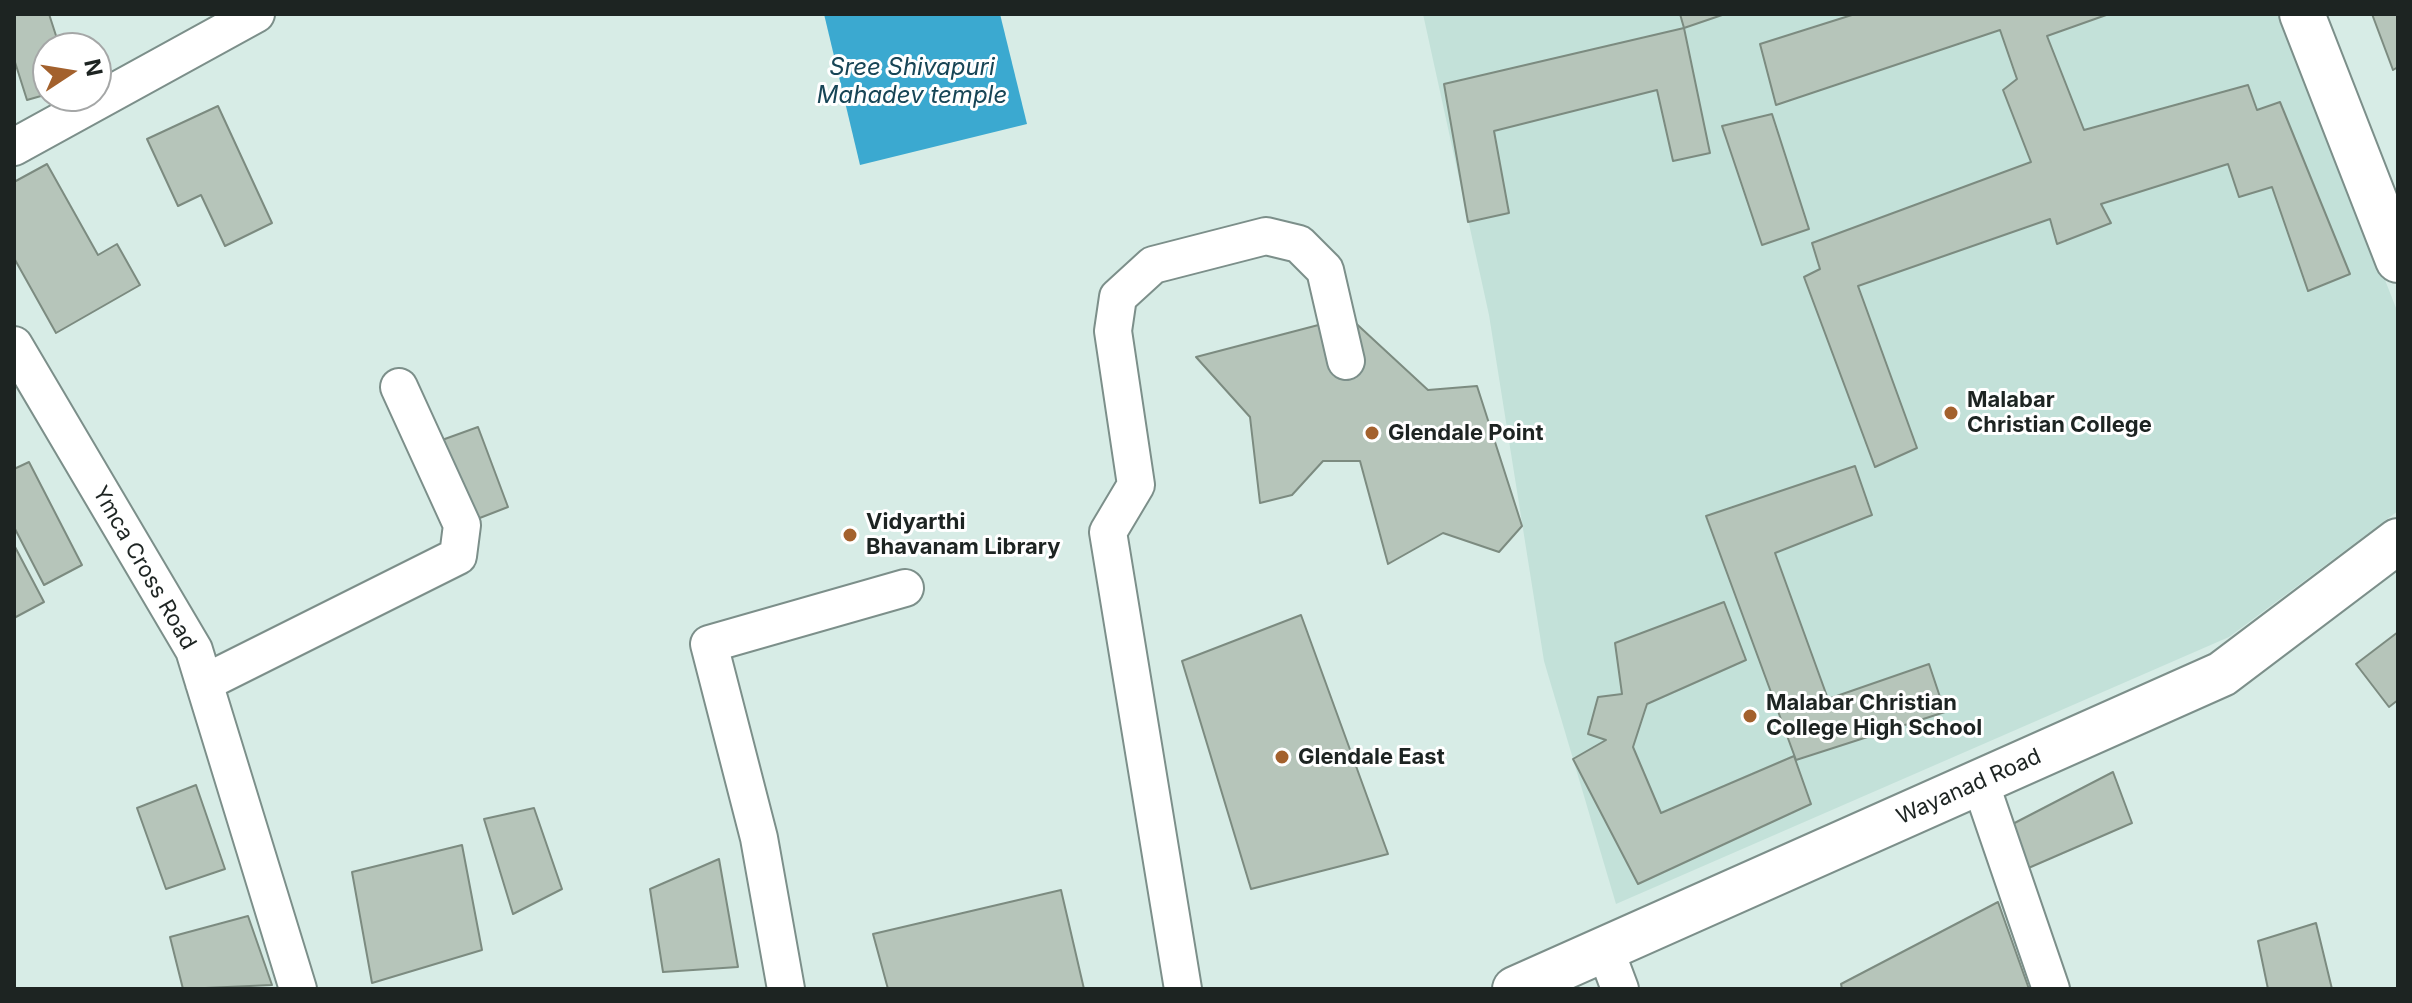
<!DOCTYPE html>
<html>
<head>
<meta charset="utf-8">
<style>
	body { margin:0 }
	#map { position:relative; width:2412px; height:1003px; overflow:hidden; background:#d7ece6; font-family:Inter,sans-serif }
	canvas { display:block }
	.frame { position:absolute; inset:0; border:16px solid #1d2422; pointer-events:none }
	.north { position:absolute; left:32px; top:32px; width:80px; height:80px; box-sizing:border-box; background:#fff; border:2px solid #a5a7a7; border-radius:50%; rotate:78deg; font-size:22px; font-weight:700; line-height:32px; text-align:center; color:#1d2422 }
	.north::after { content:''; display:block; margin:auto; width:28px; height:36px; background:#a3612d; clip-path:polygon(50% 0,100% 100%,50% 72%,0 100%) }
</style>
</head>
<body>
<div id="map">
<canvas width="2412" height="1003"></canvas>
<div class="frame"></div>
<div class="north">N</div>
</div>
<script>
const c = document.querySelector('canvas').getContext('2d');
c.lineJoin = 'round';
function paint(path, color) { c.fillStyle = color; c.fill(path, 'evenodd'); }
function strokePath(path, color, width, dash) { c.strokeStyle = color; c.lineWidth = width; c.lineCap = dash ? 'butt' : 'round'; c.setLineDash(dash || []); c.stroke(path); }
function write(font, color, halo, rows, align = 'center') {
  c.font = font + ' Inter,sans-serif'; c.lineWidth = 6; c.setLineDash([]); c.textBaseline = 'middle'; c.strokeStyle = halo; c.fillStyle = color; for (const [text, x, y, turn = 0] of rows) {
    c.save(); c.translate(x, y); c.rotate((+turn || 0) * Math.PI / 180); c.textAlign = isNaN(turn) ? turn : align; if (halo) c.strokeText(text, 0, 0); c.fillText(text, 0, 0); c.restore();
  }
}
const built = new Path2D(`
	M1423,14H2280L2398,313V511L2229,637L1616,904L1544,661L1489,315Z`);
const water = new Path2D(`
	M824,14H1000L1027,124L860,165Z`);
const building = new Path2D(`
	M14,14H49L60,48H48V94L27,100L14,59Z
	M1680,14H1725L1684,28Z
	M1855,14H2109L2047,36L2084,130L2248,85L2257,110L2280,102L2350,274L2308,291L2272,187L2239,197L2228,164L2101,204L2111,223L2057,244L2050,219L1858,286L1917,448L1875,467L1804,277L1820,269L1812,243L2031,162L2003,90L2017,79L2000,30L1776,105L1760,44Z
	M2372,14H2398V67L2393,70Z
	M1684,28L1710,153L1673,161L1657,90L1494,131L1509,213L1468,222L1444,84Z
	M218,106L272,223L225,246L201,195L178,206L147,139Z
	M1772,114L1809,229L1762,245L1722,126Z
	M47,164L98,255L117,244L140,285L56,333L14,258V182Z
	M1349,317L1428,390L1477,386L1522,526L1499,552L1443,533L1388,564L1360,461H1323L1292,495L1260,503L1250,417L1196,357Z
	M478,427L508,507L472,521L442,440Z
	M29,462L82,565L44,585L14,527V469Z
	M1855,466L1872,515L1775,553L1828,699L1929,664L1945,712L1796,760L1706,516Z
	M14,545L44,602L14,618Z
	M1724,602L1746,660L1647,704L1633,747L1661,813L1794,756L1811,804L1638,884L1573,759L1606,740L1588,734L1598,697L1622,694L1615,643Z
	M1301,615L1388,854L1251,889L1182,661Z
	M2398,632V700L2389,707L2356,664Z
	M2113,772L2132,823L2017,873L2003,829Z
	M196,785L225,869L166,889L137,808Z
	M534,808L562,889L513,914L484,819Z
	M462,845L482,950L372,983L352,872Z
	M719,859L738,967L663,972L650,889Z
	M1061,890L1084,989H888L873,934Z
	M1998,902L2029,989H1842L1841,984Z
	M248,916L272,985L183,989L170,937Z
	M2316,923L2332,989H2268L2258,941Z`);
const minor = new Path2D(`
	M14,147L256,14
	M14,345L194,650L298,989
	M204,683L458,556L462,525L399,387
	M1980,782L2051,989
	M1605,949L1620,989
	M786,989L759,838L709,644L905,588
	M1183,989L1108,532L1136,485L1113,331L1118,297L1153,265L1266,236L1299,244L1325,270L1346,361`);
const major = new Path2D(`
	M2302,14L2398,260
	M1515,989L2222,674L2398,541`);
const markers = [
	[1951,413,8,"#a3612d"],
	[1372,433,8,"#a3612d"],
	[850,535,8,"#a3612d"],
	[1750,716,8,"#a3612d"],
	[1282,757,8,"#a3612d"]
];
const poiNames = [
	["Malabar",1967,400],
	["Christian College",1967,425],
	["Glendale Point",1388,433],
	["Vidyarthi",866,522],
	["Bhavanam Library",866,547],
	["Malabar Christian",1766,703],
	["College High School",1766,728],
	["Glendale East",1298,757]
];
const streetNames = [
	["Ymca Cross Road",144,568,60],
	["Wayanad Road",1969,787,-24]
];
const waterNames = [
	["Sree Shivapuri",912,68],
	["Mahadev temple",912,96]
];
paint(built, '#c3e1d9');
paint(water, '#3ba9d0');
paint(building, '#b6c5ba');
strokePath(building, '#7c8b80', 2);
strokePath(minor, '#7c8f8a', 40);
strokePath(major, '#7c8f8a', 48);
strokePath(minor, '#fff', 36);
strokePath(major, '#fff', 44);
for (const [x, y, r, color] of markers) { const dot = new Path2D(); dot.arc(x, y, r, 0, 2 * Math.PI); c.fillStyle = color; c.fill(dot); strokePath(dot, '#fff', 3); }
write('bold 22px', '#1d2422', '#fff', poiNames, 'left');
write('22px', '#1d2422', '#fff', streetNames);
write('italic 24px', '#174556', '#fff', waterNames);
</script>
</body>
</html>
